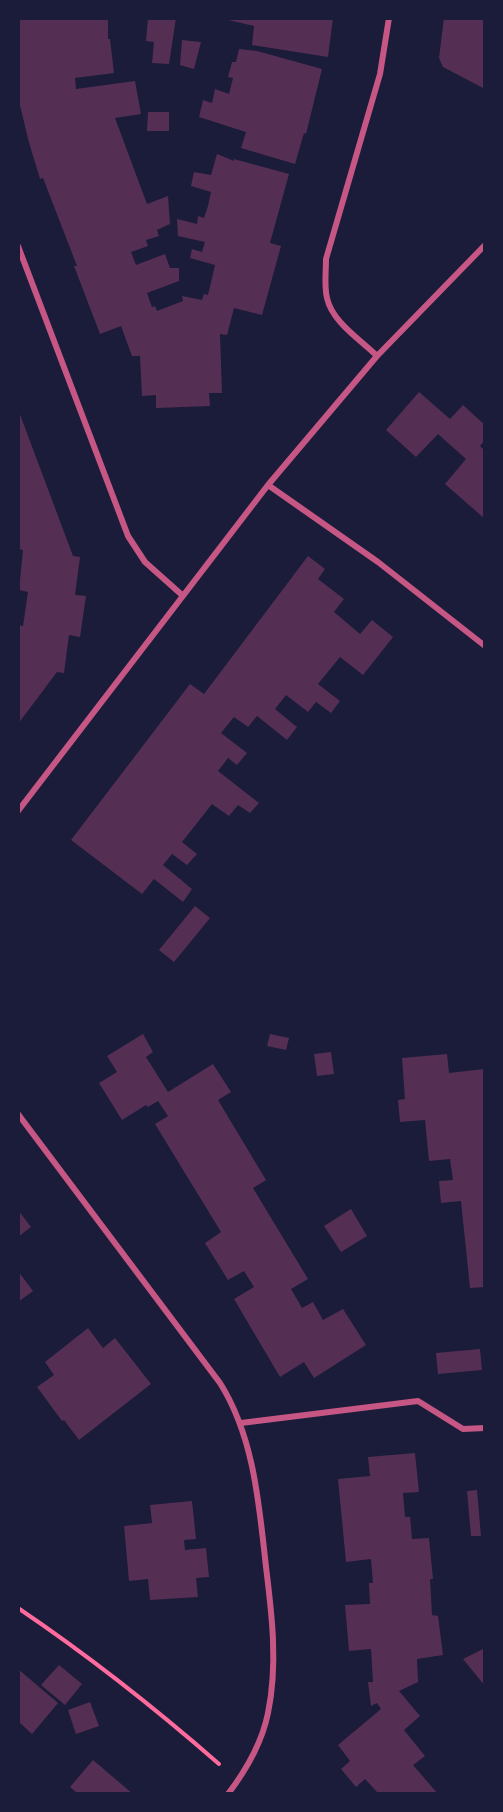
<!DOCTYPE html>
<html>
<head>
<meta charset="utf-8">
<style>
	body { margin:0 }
	#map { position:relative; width:503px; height:1812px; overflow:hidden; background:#1b1b3a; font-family:"Libre Baskerville",serif }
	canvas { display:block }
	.frame { position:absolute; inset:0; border:20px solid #1b1b3a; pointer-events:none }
</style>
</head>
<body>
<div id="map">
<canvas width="503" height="1812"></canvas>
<div class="frame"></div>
</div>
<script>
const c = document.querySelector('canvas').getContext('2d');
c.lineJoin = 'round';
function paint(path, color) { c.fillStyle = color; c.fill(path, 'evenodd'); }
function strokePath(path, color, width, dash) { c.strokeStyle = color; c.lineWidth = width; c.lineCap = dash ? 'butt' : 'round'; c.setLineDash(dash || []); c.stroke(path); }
const building = new Path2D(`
	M18,18H108V39H110L114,73L75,78L76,89L135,81L141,114L115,118L147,204L168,196L170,224L157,230L159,236L146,240L148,246L131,252L136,265L165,254L170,268H179V281L147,293L152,307L155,306L157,311L183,301L182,296L202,300L204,294L208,295L215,265L190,258L192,249L202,252L205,242L178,236L177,219L197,224L198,216L204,218L208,206L211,192L191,186L194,172L211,175L217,154L234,161V159L289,174L270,243L281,246L262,315L234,308L227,335L220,334L222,393H209L210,406L156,408V395L142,396L140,356H132L121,326L100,334L74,266H77L43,178L40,179L28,139L20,105L18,85Z
	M148,18H176L169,64L152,63L154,42L146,41Z
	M220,18H333L328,57L252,45L254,26Z
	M444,18H485V89L443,67L439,58Z
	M182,40L201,42L194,69L180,65Z
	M239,49L257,51L322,69L306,134L304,133L295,164L241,148L246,132L199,117L203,100L212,103L215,89L229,94L233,78L228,77L232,62H236Z
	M148,112H169V131H147Z
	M419,392L450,419L463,405L485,425V440L480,446L485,451V519L445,484L466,459L438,434L416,457L386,430Z
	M18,409L73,556L80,557L75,595L86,596L80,637L69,635L64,673L57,672L18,724V625L23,626L28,592L19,590L23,550L18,549Z
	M308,556L325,569L318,579L344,599L334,612L360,634L372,620L393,637L363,675L340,657L318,684L340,701L331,713L316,702L308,712L286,695L275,709L297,727L287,740L257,716L248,727L234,717L221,733L247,753L237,765L228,758L218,771L259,803L250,813L238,805L229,816L212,804L182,842L197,854L187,865L172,854L163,865L192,889L183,902L154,879L142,894L71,840L190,684L204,694Z
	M195,906L210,918L174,962L159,950Z
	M143,1034L153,1052L146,1057L168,1092L213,1064L231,1092L218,1100L266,1180L253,1188L308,1279L291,1289L302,1308L313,1302L323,1320L343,1309L366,1345L314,1378L304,1362L280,1377L234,1299L254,1287L244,1271L228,1280L205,1243L221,1232L155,1124L168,1116L158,1101L148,1107L146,1105L122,1120L99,1083L117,1072L107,1056Z
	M270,1034L289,1038L286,1050L267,1046Z
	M331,1052L334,1074L317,1076L314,1054Z
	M447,1054L449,1073L485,1069V1287L470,1288L461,1201L441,1203L439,1181L453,1180L450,1159L429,1161L425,1120L400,1122L398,1100L405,1099L402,1058Z
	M351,1209L367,1236L341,1252L324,1226Z
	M18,1210L31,1227L18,1237Z
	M18,1271L33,1291L18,1302Z
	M88,1328L103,1348L115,1338L151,1384L79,1440L64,1420L62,1421L37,1387L54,1375L45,1362Z
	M480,1349L482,1370L438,1374L436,1353Z
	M415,1453L419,1492L403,1493L405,1517H410L412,1539L429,1538L433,1579H430L432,1615L438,1616L443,1655L417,1659L418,1682L399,1691L420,1716L404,1730L425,1756L413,1765L438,1794H375L377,1792L365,1779L356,1787L341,1769L350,1761L338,1745L381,1709L377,1703L371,1706L368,1682H373L371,1649L349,1651L345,1605L370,1604L369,1583H373L371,1559L346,1562L338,1479L370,1476L368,1457Z
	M477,1490L481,1536H471L467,1491Z
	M192,1501L196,1539L184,1540L185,1550L206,1548L209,1577L196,1578L198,1597L150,1600L148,1579L129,1581L124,1526L152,1523L150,1505Z
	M485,1648V1686L463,1659Z
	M59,1665L82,1684L65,1705L41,1685Z
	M18,1669L58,1703L32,1734L18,1721Z
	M90,1702L99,1726L76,1734L68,1710Z
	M93,1760L133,1794H74L76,1792L70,1787Z`);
const path = new Path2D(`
	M18,1608C89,1656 155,1708 219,1764`);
const minor = new Path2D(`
	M18,246L128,536L145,562L182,595
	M377,356C361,340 332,322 327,298C324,286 326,272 326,259L380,74L389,18
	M268,485L378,562L485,646
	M18,811L268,485L377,356L485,245
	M18,1114L220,1383C254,1437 259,1504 266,1567C272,1615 278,1665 268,1713C262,1743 247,1769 228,1794
	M241,1423L418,1401L463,1429L485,1428`);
paint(building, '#542f53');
strokePath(path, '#ff6b9d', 4);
strokePath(minor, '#c65784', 6);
</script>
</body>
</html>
